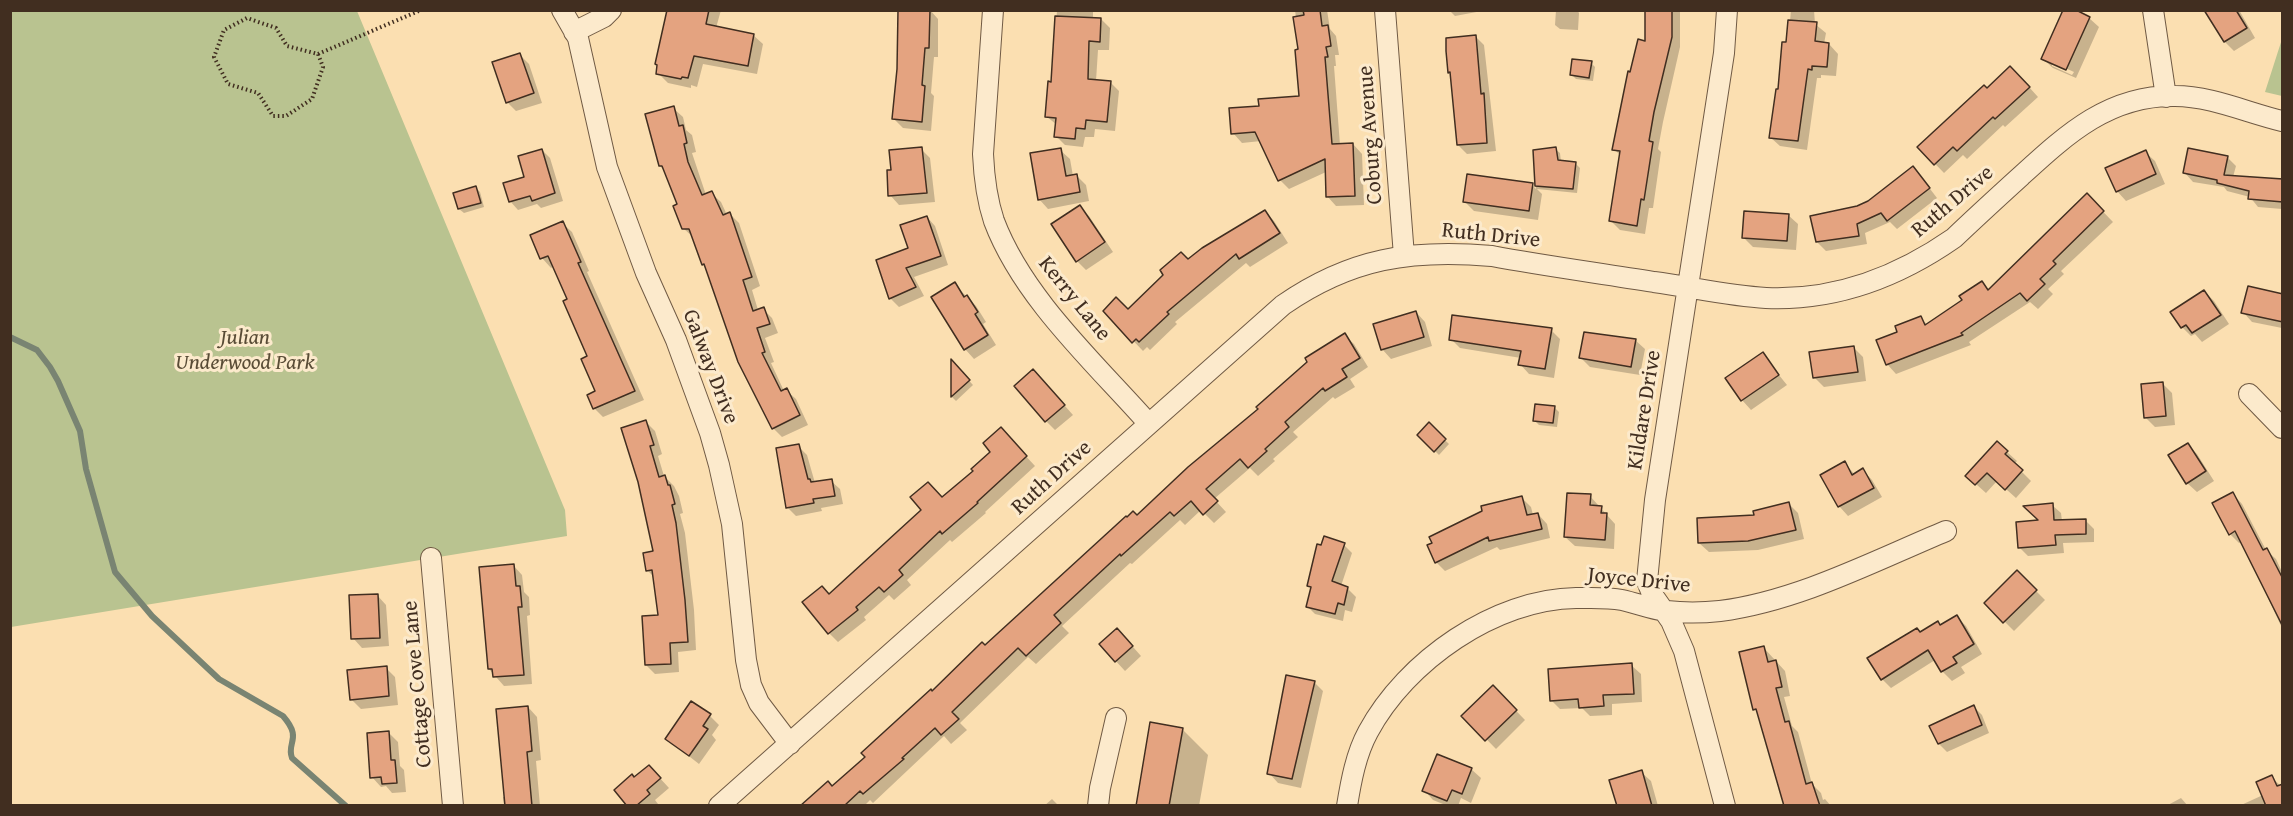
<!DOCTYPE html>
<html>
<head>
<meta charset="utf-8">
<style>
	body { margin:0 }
	#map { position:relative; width:2293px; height:816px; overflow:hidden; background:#fbdfb1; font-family:"Gentium Book Plus",serif }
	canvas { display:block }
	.frame { position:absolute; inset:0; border:12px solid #412e20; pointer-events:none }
</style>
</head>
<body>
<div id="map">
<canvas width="2293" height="816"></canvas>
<div class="frame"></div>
</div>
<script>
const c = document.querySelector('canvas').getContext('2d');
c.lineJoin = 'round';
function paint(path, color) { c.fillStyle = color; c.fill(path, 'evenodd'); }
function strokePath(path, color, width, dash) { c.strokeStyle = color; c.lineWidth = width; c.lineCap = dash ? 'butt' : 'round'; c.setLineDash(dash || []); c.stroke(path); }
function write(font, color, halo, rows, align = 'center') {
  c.font = font + ' "Gentium Book Plus",serif'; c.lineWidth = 6; c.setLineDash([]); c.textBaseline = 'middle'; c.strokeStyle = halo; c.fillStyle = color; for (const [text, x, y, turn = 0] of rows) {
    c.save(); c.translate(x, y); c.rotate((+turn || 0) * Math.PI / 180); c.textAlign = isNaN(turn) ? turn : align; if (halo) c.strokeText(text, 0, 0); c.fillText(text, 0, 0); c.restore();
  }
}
const green = new Path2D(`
	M11,11H357L565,510L567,536L11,627Z
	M2282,39V96L2265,92Z`);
const shadow = new Path2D(`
	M683,10H721L716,28L753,35L763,44L757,74L703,64L697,87L691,85V88L668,83L658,73Z
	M930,10L938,19V57H934L931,93L934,96L931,131L903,128L894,119Z
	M1057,10H1093V19H1101L1110,28L1109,50H1098L1096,81L1110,82L1119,91L1115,131L1095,129L1094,137H1085L1083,147L1065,145L1056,136L1057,125L1046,116L1052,83Z
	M1295,10H1327L1330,29L1336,36L1339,55H1335L1336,66H1334L1340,145L1353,144L1362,154L1364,205L1336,206L1327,196L1326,172L1289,189L1280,180L1261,141L1242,143L1233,133L1260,107L1301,97L1300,51Z
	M1449,10H1482V11L1455,16Z
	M1556,10H1577L1579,13L1578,30L1560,29L1555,25Z
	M1647,10H1680V47L1663,122L1658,149L1661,152L1653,208H1649L1645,234L1620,230L1611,221L1621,156L1614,149L1626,87L1639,41L1647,43Z
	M1791,10H1814L1815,24L1826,33L1824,44H1829L1838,54L1836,76L1821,75V78H1817L1807,150L1780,146L1770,137L1788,44Z
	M2206,10H2239L2255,38L2234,51L2225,42Z
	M2089,18L2099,27L2076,78L2053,68L2043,59ZM2052,62L2074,72L2072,75L2052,66Z
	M1475,36L1484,45L1496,151L1467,154L1458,145L1452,74L1449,72Z
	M520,55L529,64L542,103L516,111L507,102Z
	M1591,63L1595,67L1593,81L1576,79L1571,74Z
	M2020,77L2038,97L2005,127L2003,125L1967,159L1963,155L1944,173L1919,147L1987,90Z
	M673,108L683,117L686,130L692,135L696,152L692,153L706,195L711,193L721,202L727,215L730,214L739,223L760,286L752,290L758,310L763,309L772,318L778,333L765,338L774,362L771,363L784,391L786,390L796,399L808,425L782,437L773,428L740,361L694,238L683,228L679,204L665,171L660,166Z
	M921,149L930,158L935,202L899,205L890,195L892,171Z
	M1555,149L1560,153L1561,162L1575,163L1580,168L1577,193L1537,189L1542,194L1538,220L1474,211L1465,202L1532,185L1536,189L1534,151Z
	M542,150L550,158L563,201L541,208L537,204L518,210L510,201Z
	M1060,150L1070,159L1073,176H1077L1086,185L1089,201L1048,209L1039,199Z
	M2145,152L2155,161L2165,184L2126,201L2117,191Z
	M2227,157L2236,166L2233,177L2282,181V209L2258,207L2250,197L2227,191L2224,187L2193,182L2185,173Z
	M1921,177L1937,198L1897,229L1890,222L1865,233L1867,244L1826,251L1817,242L1857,207Z
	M476,188L480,192L484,207L464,213L459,209L455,194Z
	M2087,195L2113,222L2061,271L2064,274L2048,289L2053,294L2038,309L2030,302L1969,342L1971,345L1896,374L1887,364L1899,333L1920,318L1928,325L1964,301L1982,283L1990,291Z
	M1079,207L1089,216L1113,252L1086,270L1077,261Z
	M1265,211L1274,221L1288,243L1250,267L1246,263L1175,322L1177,324L1150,350L1147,347L1143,351L1105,311H1128L1188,261Z
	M1788,215L1798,224L1796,250L1753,247L1743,237Z
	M927,217L935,226L948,265L914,277L924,296L899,307L890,298L910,249Z
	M562,223L572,232L589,271L587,272L644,400L603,417L594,408L597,392L589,357L569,300L554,266L551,268L542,258Z
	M956,286L976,306L986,322L983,324L996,345L974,359L965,349L933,297Z
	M2204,291L2214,301L2229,324L2202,342L2195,334L2191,336L2182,327Z
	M2282,295V328L2252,322L2243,312Z
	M1416,312L1425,322L1432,346L1391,359L1382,349Z
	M1551,330L1560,339L1554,378L1529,374L1520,364L1521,358L1460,348L1451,339Z
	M1344,335L1354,344L1368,367L1350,379L1355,387L1335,399L1333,397L1293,432L1298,437L1273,459L1275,461L1258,476L1250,468L1214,499L1226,512L1214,523L1201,510L1185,525L1180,520L1132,564L1130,563L1062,626L1069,633L1036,664L1028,657L960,723L967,730L951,744L944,736L873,803L870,800L864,806L803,805L833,788L933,693L985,647L1137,517Z
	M1635,340L1645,349L1640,375L1590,367L1581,358Z
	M1853,347L1863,357L1866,381L1824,387L1814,377Z
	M1762,354L1787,385L1751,410L1742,400Z
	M952,362L973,385L956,401L952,397Z
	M1042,380L1073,415L1055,430L1046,421Z
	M2162,383L2172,393L2175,425L2155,427L2146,418Z
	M1554,407L1559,412L1557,427L1539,425L1534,420Z
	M646,422L655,431L662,454L658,456L664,476L674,486L679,496L683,513L680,514L685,533L694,610L696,650L678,652L679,672L655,674L646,665L660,616L655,578L647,570L655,553Z
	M1429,425L1449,444L1439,455L1419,435Z
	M1010,439L1035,466L985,512L986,513L952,542L950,540L907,580L911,585L894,600L889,595L864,617L866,620L838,642L829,633L830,596Z
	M1997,443L2017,461L2014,464L2031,481L2016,498L1997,481L1986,493L1967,476Z
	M2188,445L2197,454L2214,481L2197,492L2187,483Z
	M798,446L807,455L815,483L831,481L840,489L843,504L821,508L822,511L796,516L787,507Z
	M1845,463L1855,475L1863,470L1872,480L1882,497L1848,516L1839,506Z
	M2233,494L2242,504L2266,550L2276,559L2282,572V628L2242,542L2239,543L2230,534Z
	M1590,496L1615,524L1614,549L1575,546L1565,537Z
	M1522,498L1531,507L1533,515L1538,514L1547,524L1550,538L1500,550L1497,547L1445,571L1436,562Z
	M1789,504L1798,513L1804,539L1758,550L1709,552L1699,543L1756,516Z
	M2052,505L2061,513L2062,521L2085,520L2094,529V542L2063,543L2064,553L2028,556L2019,547Z
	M1344,545L1352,553L1341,586L1348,589L1356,597L1352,612L1345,610L1343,621L1315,614L1307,606L1312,589L1308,585Z
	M513,565L522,575L524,592L529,597L530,615L527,616L532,684L504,686L489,669Z
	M2017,572L2045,600L2014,631L1986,603Z
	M377,595L386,605L389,646L362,648L353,638Z
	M1957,617L1966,626L1982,654L1961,667L1965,673L1952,681L1942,671L1935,660L1891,688L1882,679L1921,634L1941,626Z
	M1126,639L1141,656L1125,671L1101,645Z
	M1764,648L1785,671L1790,696L1784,697L1792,726L1798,732L1812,784L1821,793L1823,800L1825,799L1831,806H1786L1759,714L1755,709Z
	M1631,665L1641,674L1642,702L1612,704V715L1590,716L1582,708L1560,709L1551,700Z
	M386,668L395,677L398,705L361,709L351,699Z
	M1314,682L1323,691L1301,788L1278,783L1269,773Z
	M1493,687L1525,720L1496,749L1464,716Z
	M528,707L537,717L541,760L536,761L540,806H504L503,797H506Z
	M1974,707L1982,715L1989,733L1947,752L1939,744L1931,727Z
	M710,716L719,725L712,735L716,740L699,764L667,739Z
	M1182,729L1208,755L1199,806H1137Z
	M389,733L398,742L400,766L404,770L406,792L392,793L386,786L381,787L372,777Z
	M1471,769L1481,778L1471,803L1461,798L1458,806H1448L1433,800L1424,790Z
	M1641,772L1651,781L1658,806H1618Z
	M658,776L669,788L655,800L658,804L629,806L635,779Z
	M2271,777L2281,786L2282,806H2239L2263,795Z
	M2181,798L2188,806H2166Z
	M1052,799L1059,806H1044Z`);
const stream = new Path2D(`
	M10,337L37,350L50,367L58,381L80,431L86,469L115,572L152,616L219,679L283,716C303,739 286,742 292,758L346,806`);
const building = new Path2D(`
	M667,10H709L706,24L754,34L748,66L694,56L688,78L682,77L681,79L656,74L657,65L655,64Z
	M898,10H930L929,48H925L922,85L925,86L922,122L892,119L897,69Z
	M1303,10H1320L1322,26L1328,25L1331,46L1326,47L1328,57H1325L1332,144L1353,143L1355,196L1326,197L1325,159L1278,181L1255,132L1231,134L1229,108L1259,106L1258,99L1299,96L1295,50L1298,49L1293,17L1304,15Z
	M1645,10H1672V37L1654,112L1649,141L1653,142L1644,200L1641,199L1637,226L1609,221L1620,151L1612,150L1628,71L1630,72L1638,39L1645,41Z
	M2063,10H2076L2090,17L2066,70L2041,59Z
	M2204,10H2236L2247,28L2224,42Z
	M1055,16L1101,18L1100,42L1089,41L1088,79L1111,81L1107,122L1086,120L1085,129L1076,128L1075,139L1054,137L1056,118L1045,117L1048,81L1051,82Z
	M1788,20L1817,22L1815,41L1829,43L1827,67L1812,66V70L1808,69L1798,141L1769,138L1776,89H1778L1782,42H1786Z
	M1476,35L1481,94L1484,93L1487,143L1457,145L1450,72L1448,73L1446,51V38Z
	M520,53L534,93L506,103L492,62Z
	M1572,59L1592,61L1589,78L1570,75Z
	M2010,66L2030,87L1995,119L1993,117L1957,151L1953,147L1934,165L1917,147L1984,85L1987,88Z
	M674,106L679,126L683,125L687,143L684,144L688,162L702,195L712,191L723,215L730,212L752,277L743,280L753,311L764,307L770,324L757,328L765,352L762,353L781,391L787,388L800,415L772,429L738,362L704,264L702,265L689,229H682L673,206L677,204L662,166H659L645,114Z
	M922,147L927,193L888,196L887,170H891L889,150Z
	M1556,147L1558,160L1576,162L1573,189L1535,186L1533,150Z
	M1061,148L1066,176L1077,174L1080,192L1038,200L1030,153Z
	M2188,148L2228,156L2224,175L2283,179V202L2248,199L2249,191L2217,183V180L2183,173Z
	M542,149L555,193L532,201L530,196L509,202L503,183L524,177L518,156Z
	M2146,150L2156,174L2116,192L2105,168Z
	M1913,166L1930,188L1887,221L1881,213L1857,224L1859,236L1816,242L1810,216L1857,206L1868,201Z
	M1467,174L1533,183L1529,211L1463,202Z
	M476,186L481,203L458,209L453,193Z
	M2087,193L2104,211L2053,261L2056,264L2040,279L2045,284L2027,301L2020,293L1961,333L1963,335L1886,365L1876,340L1897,332L1895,326L1921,316L1925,325L1962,300L1959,296L1982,281L1988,290Z
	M1080,205L1105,242L1076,262L1051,224Z
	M1265,210L1280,233L1239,259L1236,254L1167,312L1169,314L1139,342L1136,339L1132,343L1103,311L1116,297L1128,309L1163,275L1160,270L1181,252L1188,259L1202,248Z
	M1744,211L1789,214L1787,241L1742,238Z
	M927,216L941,256L906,268L916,287L889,299L876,260L908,248L900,225Z
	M563,221L581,262L578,263L635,391L593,409L587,395L595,391L581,359L587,356L563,301L567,299L548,256L540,259L530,235Z
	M955,282L964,297L967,295L978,312L975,314L988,335L964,350L931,297Z
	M2248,286L2283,294V322L2241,313Z
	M2204,290L2221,315L2192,333L2186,325L2181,328L2170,312Z
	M1416,311L1424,337L1381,350L1373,324Z
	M1452,315L1552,328L1545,369L1518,365L1521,351L1449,340Z
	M1584,332L1636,339L1631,367L1579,358Z
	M1345,333L1360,358L1342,369L1347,377L1325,391L1323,388L1285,422L1289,427L1265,449L1267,451L1248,468L1240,459L1206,489L1218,501L1203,515L1191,501L1174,516L1170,512L1121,556L1120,554L1054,615L1061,623L1026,656L1018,648L952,712L959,719L941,735L935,728L902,758L904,759L863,794L860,791L844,806H800L828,781L832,786L865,757L861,753L931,689L932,691L982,642L985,645L1126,516L1127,517L1133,511L1137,515L1188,467L1258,409L1256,407L1307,362L1305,358Z
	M1854,346L1858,372L1813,378L1809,352Z
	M1763,352L1779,375L1741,401L1725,378Z
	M951,359L970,380L951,397Z
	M1033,369L1065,405L1045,422L1014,386Z
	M2163,382L2166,416L2144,418L2141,384Z
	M1535,404L1555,406L1553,423L1533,421Z
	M646,420L654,445L650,446L659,477L665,475L668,485H670L675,504L672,505L676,523L685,600L688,642L670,643L671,664L645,665L642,616L658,615L652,570L646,571L643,553L653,551L638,482L621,428Z
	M1429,422L1446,439L1434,452L1417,435Z
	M1001,427L1027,456L977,502L978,503L942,534L940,531L899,570L903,575L884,592L879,587L856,607L858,610L828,634L802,602L822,586L829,594L921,510L910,497L928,482L942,497L973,471L971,469L990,452L983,443Z
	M1997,441L2008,451L2005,454L2023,470L2005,490L1987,473L1975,485L1965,476Z
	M2188,443L2206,471L2186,484L2168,455Z
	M799,444L808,479H810L811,482L832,479L835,496L813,499L814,503L786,508L776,448Z
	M1845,461L1852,475L1863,468L1874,488L1838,507L1820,475Z
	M2233,492L2263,550L2267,548L2283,579V627L2235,531L2229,535L2212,503Z
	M1567,493L1591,494L1590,505L1602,506L1601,513H1607L1605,540L1564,537Z
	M1522,496L1527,515L1538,513L1542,529L1489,541L1488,537L1435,563L1427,545L1432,543L1429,537L1482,511L1481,506Z
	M1789,502L1796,530L1748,541L1698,543L1697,518L1754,515L1753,511Z
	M2053,503L2054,520L2086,519V534L2055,535L2056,545L2018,548L2016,522L2038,520L2023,506Z
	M1324,536L1345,543L1332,581L1348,587L1344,605L1338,603L1335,614L1306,607L1311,587L1307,586L1317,544L1321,545Z
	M514,564L516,586H520L522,607H518L524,675L493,677L492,669H488L479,567Z
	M2017,570L2037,590L2003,623L1984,603Z
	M378,594L380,638L351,639L349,595Z
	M1957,615L1974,644L1953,657L1957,663L1941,672L1928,650L1881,680L1867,658L1917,628L1920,632L1938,621L1940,625Z
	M1117,628L1133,646L1115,662L1099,644Z
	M1764,646L1768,662L1776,660L1782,687L1776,688L1785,722L1789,721L1806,784L1812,782L1820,806H1784L1756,709L1753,710L1739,652Z
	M1632,663L1634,694L1603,695L1604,706L1579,708L1578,699L1550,701L1548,669Z
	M387,666L389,696L350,700L347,670Z
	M1286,675L1315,681L1292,779L1267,774Z
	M1493,685L1517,710L1485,741L1461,716Z
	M691,701L711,714L703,726L708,729L689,756L665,739Z
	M1974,705L1982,725L1938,744L1929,726Z
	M528,706L532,751L527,752L532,806H505L496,709Z
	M1150,722L1183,728L1169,806H1136Z
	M389,731L391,760H395L397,783L382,784L381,777L370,778L367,733Z
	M1437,754L1472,768L1462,794L1452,790L1447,801L1422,791Z
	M649,765L661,778L647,790L650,794L636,806H627L614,790L632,774L634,777Z
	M1642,770L1652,806H1617L1609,780Z
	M2272,775L2277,786L2283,784V806H2266L2256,782Z`);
const path = new Path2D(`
	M318,54L323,67L312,99L286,116H273L258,93L228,84L214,57L224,30L247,18L276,28L287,46L318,54L421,10`);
const minor = new Path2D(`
	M562,10L578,38L607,167L646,273L676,340L710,433L719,465L732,524L746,660L751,685L759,703L790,744
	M993,10L983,154C984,176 987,200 994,221C1023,298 1095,363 1149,424
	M1385,10L1404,256
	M2153,10L2166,97
	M574,32L604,17L611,10
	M2249,394L2282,428
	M431,558L453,806
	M719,806L1283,305C1351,258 1411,249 1492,256C1545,266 1599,273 1654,282C1691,287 1729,296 1766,298C1835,301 1898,277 1954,238C1976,217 1999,196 2021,176C2067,134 2109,95 2175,96C2211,96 2248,113 2282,121
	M1098,806L1100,788L1116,718
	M1347,806C1351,781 1356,754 1368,732C1406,661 1495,599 1576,598C1591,598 1607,597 1622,600C1636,603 1651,609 1666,611C1683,613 1702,613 1720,611C1798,601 1874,561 1946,531
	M1725,806L1684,651L1671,621L1652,594L1647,581L1655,500L1724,53L1727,10`);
const streetNames = [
	["Coburg Avenue",1371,135,-94],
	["Ruth Drive",1953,202,-40],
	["Ruth Drive",1491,236,6],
	["Kerry Lane",1074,299,51],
	["Galway Drive",710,367,69],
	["Kildare Drive",1645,410,-81],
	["Ruth Drive",1052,478,-42],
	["Joyce Drive",1639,581,6],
	["Cottage Cove Lane",418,684,-95]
];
const parkNames = [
	["Julian",245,338],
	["Underwood Park",245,363]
];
paint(green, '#b9c390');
paint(shadow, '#0003');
strokePath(stream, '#798472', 6);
paint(building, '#e4a380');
strokePath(building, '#412e20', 1.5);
strokePath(minor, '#705a44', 22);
strokePath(path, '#412e20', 4, [1.5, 3]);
strokePath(minor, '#fceacc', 20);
write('22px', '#412e20', '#fceacc', streetNames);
write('italic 22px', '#594c36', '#fceacc', parkNames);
</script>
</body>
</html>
